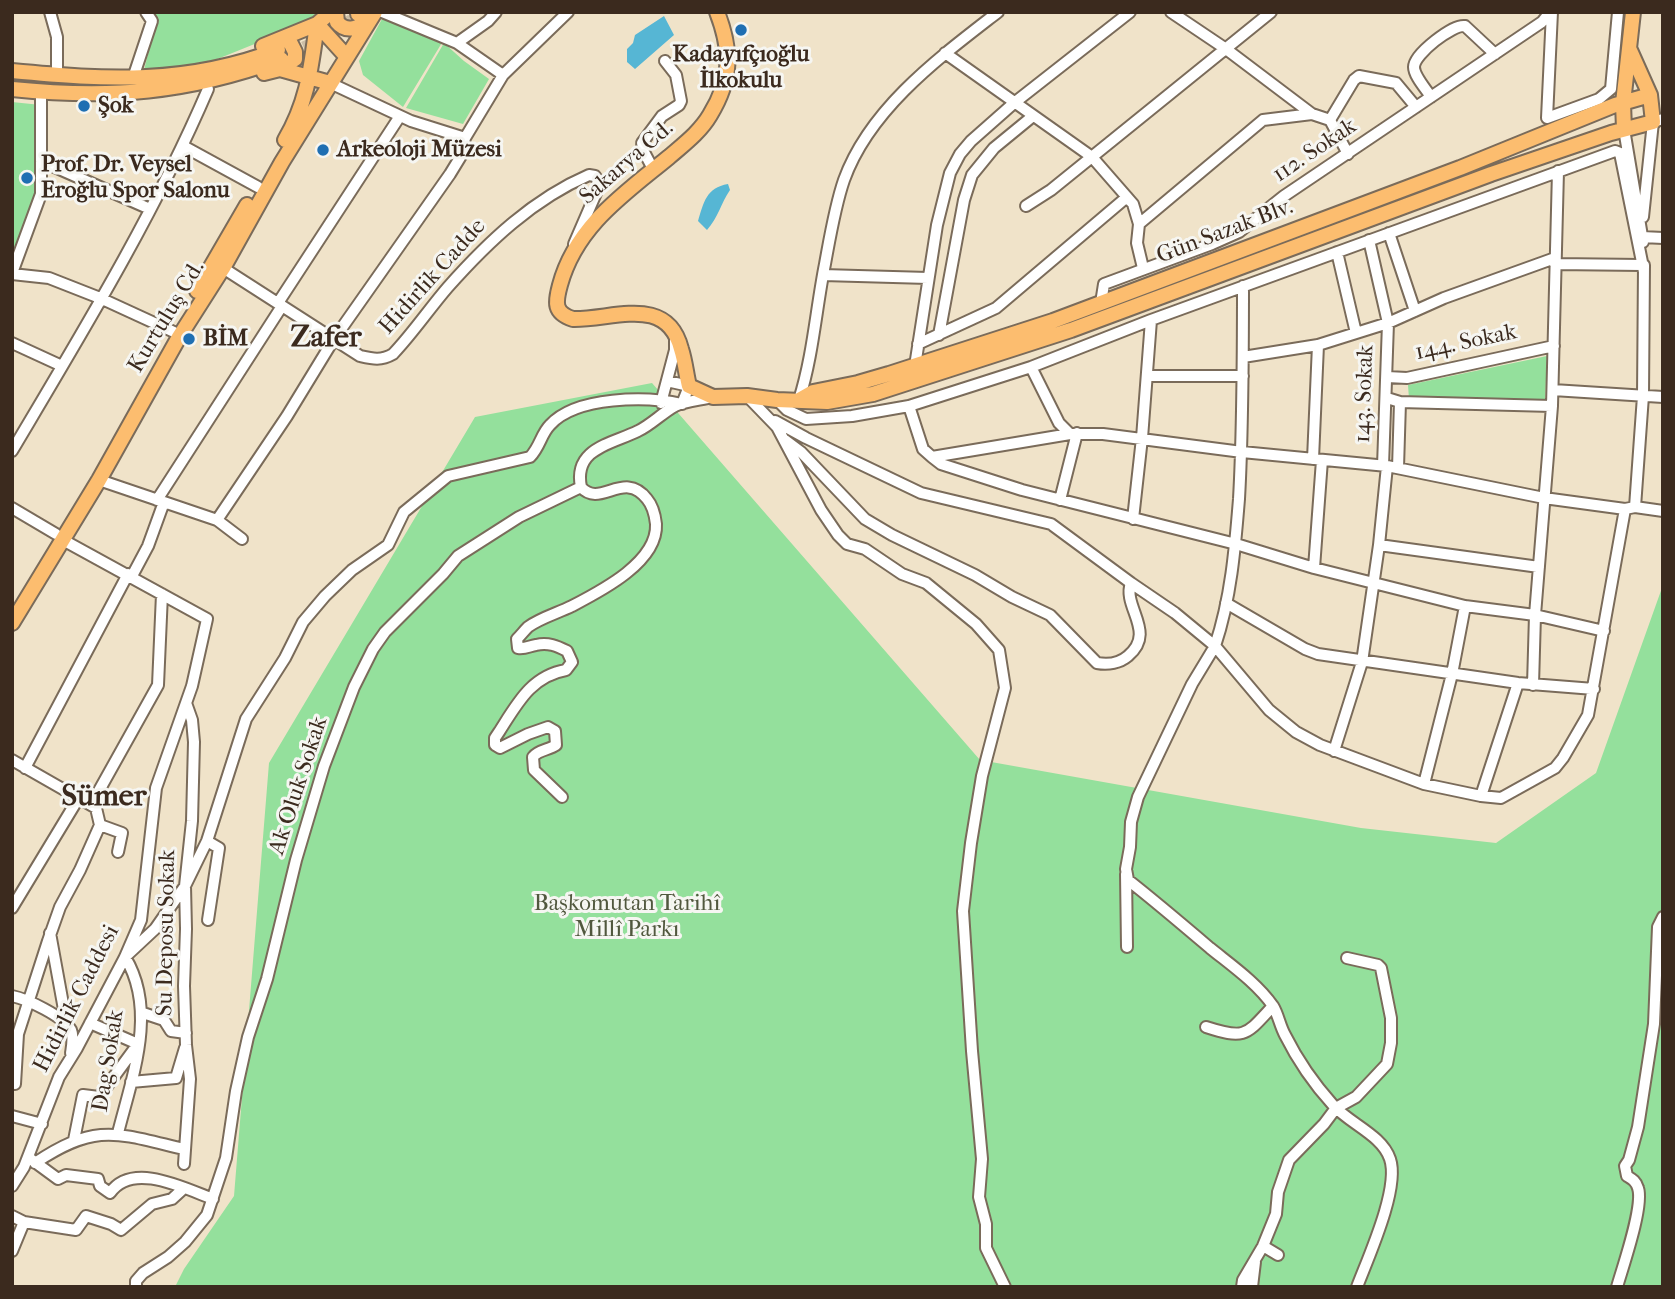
<!DOCTYPE html>
<html>
<head>
<meta charset="utf-8">
<style>
	body { margin:0 }
	#map { position:relative; width:1675px; height:1299px; overflow:hidden; background:#f0e3c9; font-family:"IM FELL French Canon",serif }
	canvas { display:block }
	.frame { position:absolute; inset:0; border:14px solid #3b2a1e; pointer-events:none }
</style>
</head>
<body>
<div id="map">
<canvas width="1675" height="1299"></canvas>
<div class="frame"></div>
</div>
<script>
const c = document.querySelector('canvas').getContext('2d');
c.lineJoin = 'round';
function paint(path, color) { c.fillStyle = color; c.fill(path, 'evenodd'); }
function strokePath(path, color, width, dash) { c.strokeStyle = color; c.lineWidth = width; c.lineCap = dash ? 'butt' : 'round'; c.setLineDash(dash || []); c.stroke(path); }
function write(font, color, halo, rows, align = 'center') {
  c.font = font + ' "IM FELL French Canon",serif'; c.lineWidth = 6; c.setLineDash([]); c.textBaseline = 'middle'; c.strokeStyle = halo; c.fillStyle = color; for (const [text, x, y, turn = 0] of rows) {
    c.save(); c.translate(x, y); c.rotate((+turn || 0) * Math.PI / 180); c.textAlign = isNaN(turn) ? turn : align; if (halo) c.strokeText(text, 0, 0); c.fillText(text, 0, 0); c.restore();
  }
}
const green = new Path2D(`
	M147,12H317L311,18L262,41L215,60L143,74L155,26Z
	M382,19L443,41L403,107L363,75L359,61Z
	M444,43L464,61L489,79L463,124L406,108Z
	M12,102L41,105V194L12,273Z
	M1547,356L1545,402L1409,399L1408,385Z
	M652,383L980,760L1361,828L1496,843L1596,773L1663,585V1287H175L184,1269L234,1196L269,763L475,417Z`);
const water = new Path2D(`
	M664,16L674,35L635,69L627,62V49L633,43L635,35Z
	M728,184L730,190C721,203 718,218 707,230L698,221C704,202 706,188 728,184Z`);
const majorTunnel = new Path2D(`
	M285,57L331,36L353,20`);
const minor = new Path2D(`
	M50,12L57,37V75
	M382,12L457,43L503,75
	M1171,12L1226,49L1312,114
	M1552,12L1547,118L1599,99L1611,89L1618,12
	M457,43L488,21L496,12
	M945,53L1092,157L1133,204L1139,224
	M133,78L152,21L146,12
	M330,83L411,121L465,138
	M1431,97C1426,89 1414,76 1414,67C1414,54 1453,24 1465,26L1495,54
	M1330,120L1354,80L1359,76L1396,83L1416,107
	M1624,129L1643,242
	M183,146L258,187
	M41,161L150,209
	M653,169L644,152L642,143L662,116L679,105L681,101L676,75L665,61
	M1026,206L1051,190L1271,12
	M1643,217L1653,122L1663,119
	M1389,233L1415,311
	M1642,237L1663,238
	M1369,240L1388,323L1383,466
	M1337,252L1356,333
	M1555,264L1642,265
	M223,268L360,356C373,359 381,361 393,354C413,333 429,309 448,287C488,242 533,199 589,175L595,176L600,184L574,244
	M1143,268L1137,243L1139,224L1263,120L1312,114L1330,120L1348,154
	M12,273L41,194V92
	M12,274L49,278L100,298L174,332
	M823,275L928,278
	M1243,286C1243,357 1243,428 1239,499C1235,549 1231,598 1215,646L1269,710L1296,732L1320,745L1424,784L1481,796L1501,798L1555,768L1563,758L1588,715L1625,509
	M278,303L400,116
	M1101,303L1104,284L1212,244L1239,232L1284,196L1542,22L1550,12
	M939,335L964,200L972,175L994,148L1033,116
	M12,343L62,366
	M918,344L996,308L1127,197
	M1243,357L1318,345L1388,323L1444,298L1555,258
	M915,366L937,225L950,173L960,154L971,141L1014,103L1130,12
	M1031,367L1059,423L1070,434
	M1147,376H1243
	M1387,377L1407,378L1554,346
	M1553,390L1663,397
	M747,396L777,427L821,510L838,535L847,544L865,549L902,574L926,583L976,624L999,650L1005,688L982,776L971,843L963,911L972,1051L982,1159L979,1197L986,1224V1248L1005,1287
	M1387,398L1400,402L1552,406
	M777,400L787,410L806,419L852,416L909,406L1031,367L1151,320L1615,151L1620,153L1644,272
	M799,400C813,356 816,309 825,264C830,237 835,206 844,180C870,108 940,57 998,12
	M661,403L675,350V341
	M909,406L923,449L932,457L1070,434H1103L1242,452L1387,466L1544,498L1625,509L1635,507L1663,511
	M775,421L806,438L921,493L1051,524L1131,583C1122,607 1157,632 1128,656C1120,663 1108,665 1097,663L1050,615L1012,597L975,575L892,535L865,519L801,452L785,440
	M12,451C82,333 154,215 208,89
	M932,457L941,464L1022,490L1236,544L1314,568L1465,606L1535,615L1604,631
	M1313,459L1318,345
	M1398,468L1400,402
	M99,480L217,520L242,539
	M581,487C573,448 612,444 638,431C651,425 662,413 675,406C685,401 701,400 713,397
	M157,500L282,306
	M1060,500L1077,433
	M1635,507L1643,396L1644,265
	M12,508L56,534
	M1133,519L1142,438L1151,320
	M217,520L287,416L334,339L450,174L461,156L465,138L503,75L568,12
	M1379,545L1539,567
	M1314,568L1322,460
	M132,576L148,546L164,502
	M1131,583L1175,613L1215,646L1192,684L1138,797L1131,822L1130,847L1126,869L1128,880C1156,902 1183,925 1210,948C1231,965 1257,983 1273,1006C1278,1014 1280,1026 1285,1035C1298,1061 1314,1084 1333,1105C1350,1124 1382,1135 1390,1159C1400,1188 1368,1258 1357,1287
	M1226,603L1305,649L1318,654L1518,683L1594,689
	M1533,685L1535,615L1552,406L1558,171
	M1334,751L1362,662L1379,545L1387,466
	M12,760L96,808L100,825L122,833L118,852
	M25,768L128,574
	M1424,784L1452,674L1465,606
	M1481,796L1518,683
	M562,797L534,770L533,757C538,750 549,750 556,745L555,731L548,727L528,734L500,748L495,745V738L499,732C517,704 531,676 566,670L572,662L567,651C557,646 548,642 536,645C529,646 526,649 518,648L517,639C521,635 524,631 528,627C540,618 558,613 572,606C601,591 658,562 656,524C655,515 653,506 647,499C624,469 600,509 581,487
	M91,805L158,685L162,594
	M207,841L219,848L208,920
	M1126,874L1127,947
	M12,908L78,799
	M50,933L67,1026
	M12,996C27,999 63,1016 71,1030C74,1037 72,1046 71,1053
	M143,1013L164,1020L171,1031L186,1033
	M1206,1027C1246,1040 1246,1035 1273,1006
	M131,1082L176,1078L185,1048
	M15,1084L18,1034L48,941L60,907L80,870L100,825
	M12,1116L42,1124
	M118,1133C132,1077 158,1011 125,957L155,929L185,886L207,841L246,719L285,658L303,622L325,596L352,570L388,545L404,512L448,476L530,457C540,447 541,434 550,425C576,396 647,396 682,404L689,386L667,381
	M74,1140L83,1095L99,1097L138,1044L90,1023
	M28,1157L58,1179L66,1175L98,1179L100,1186L110,1193C132,1161 184,1188 213,1199
	M35,1163C97,1122 116,1133 184,1149
	M184,1164L190,1079L186,1045L184,986L186,929L185,886L192,821L194,742L192,720L186,703
	M12,1186L24,1167L59,1077L77,1048L125,957L141,920L156,788L192,686L207,619L63,540
	M12,1216L24,1222L76,1230L86,1216L111,1224L121,1230L152,1204L172,1199L184,1188
	M1263,1246L1278,1255
	M12,1251L24,1222
	M136,1287V1281L143,1273L168,1257L185,1242L207,1215L226,1158L236,1091L248,1037L267,979L296,860L324,766L354,687L373,649L385,632L443,574L458,556L519,517L581,487
	M1242,1287L1243,1280L1263,1246L1276,1214L1278,1192L1289,1160L1324,1124L1336,1108L1356,1097L1387,1064L1391,1043V1018L1381,968L1378,965L1347,958
	M1252,1287L1255,1262
	M1617,1287C1623,1266 1644,1206 1638,1188C1636,1181 1632,1179 1627,1176L1625,1166L1629,1160L1638,1127L1654,1024L1658,927L1663,917`);
const major = new Path2D(`
	M336,12L337,22C346,33 357,28 367,22
	M717,12C732,51 732,79 710,115C700,132 684,144 669,157C624,194 576,226 560,285C555,303 554,313 573,319C613,320 667,294 681,349C685,361 686,374 689,386L713,397L747,396L777,400L827,402L873,394L1071,330L1491,174L1611,133L1653,122L1650,95L1629,48
	M358,14L360,12
	M317,24L346,56
	M263,46L317,24L331,12
	M280,69L295,59V52L290,42L282,39
	M12,71C107,80 186,85 278,50
	M264,73L280,69L330,83
	M12,89C111,99 187,93 281,59
	M1624,129L1623,103L1633,12
	M285,140C308,101 311,67 317,24
	M197,291L247,205
	M799,400L813,392L858,383L889,374L1053,321L1460,168L1615,105L1650,95
	M12,623L99,480L179,337L223,268L282,162L375,12`);
const markers = [
	[741,30,7,"#1f6fb2"],
	[84,106,7,"#1f6fb2"],
	[323,150,7,"#1f6fb2"],
	[27,178,7,"#1f6fb2"],
	[189,339,7,"#1f6fb2"]
];
const poiNames = [
	["Kadayıfçıoğlu",741,55,"center"],
	["İlkokulu",741,81,"center"],
	["Şok",98,106],
	["Arkeoloji Müzesi",337,150],
	["Prof. Dr. Veysel",41,165],
	["Eroğlu Spor Salonu",41,191],
	["BİM",203,339]
];
const streetNames = [
	["112. Sokak",1315,151,-34],
	["Sakarya Cd.",627,163,-41],
	["Gün Sazak Blv.",1225,232,-21],
	["Hidirlik Cadde",433,277,-48],
	["Kurtuluş Cd.",167,317,-59],
	["144. Sokak",1466,343,-12],
	["143. Sokak",1365,394,-88],
	["Ak Oluk Sokak",299,786,-72],
	["Su Deposu Sokak",167,933,-89],
	["Hidirlik Caddesi",77,999,-63],
	["Dag Sokak",109,1061,-81]
];
const parkNames = [
	["Başkomutan Tarihî",627,904],
	["Millî Parkı",627,930]
];
const districtNames = [
	["Zafer",326,339],
	["Sümer",104,798]
];
paint(green, '#94e09c');
paint(water, '#56b6d4');
strokePath(majorTunnel, '#ccbea7', 14, [14, 7]);
strokePath(minor, '#7a6b5a', 14);
strokePath(major, '#7a6b5a', 18);
strokePath(minor, '#fff', 10);
strokePath(major, '#fcbd6f', 14);
for (const [x, y, r, color] of markers) { const dot = new Path2D(); dot.arc(x, y, r, 0, 2 * Math.PI); c.fillStyle = color; c.fill(dot); strokePath(dot, '#f6f6f2', 2.5); }
write('bold 23px', '#3b2a1e', '#f6f6f2', poiNames, 'left');
write('23px', '#3b2a1e', '#f6f6f2', streetNames);
write('23px', '#51583e', '#f6f6f2', parkNames);
write('bold 30px', '#3b2a1e', '#f6f6f2', districtNames);
</script>
</body>
</html>
